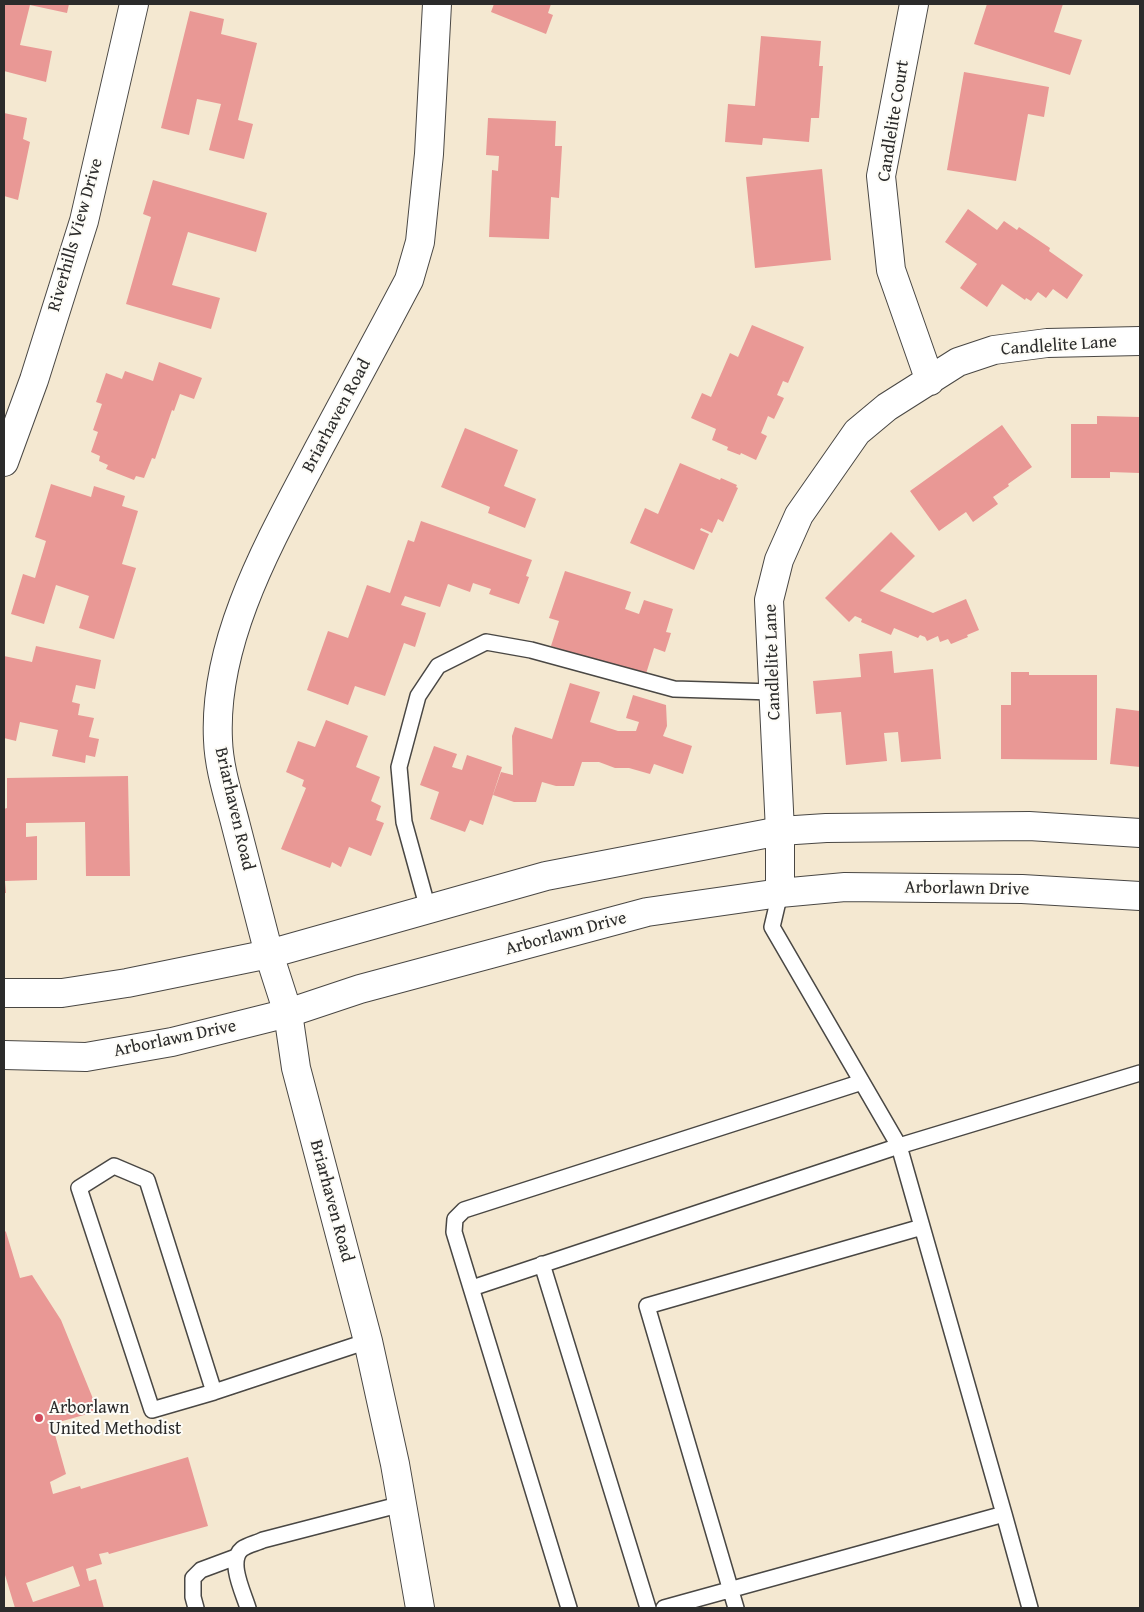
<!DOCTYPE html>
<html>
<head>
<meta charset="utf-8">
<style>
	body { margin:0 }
	#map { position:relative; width:1144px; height:1612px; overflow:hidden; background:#f4e8d1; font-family:"Gentium Book Plus",serif }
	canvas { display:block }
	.frame { position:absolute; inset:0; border:5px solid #2b2b2b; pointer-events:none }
</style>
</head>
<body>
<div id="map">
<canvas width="1144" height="1612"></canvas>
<div class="frame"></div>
</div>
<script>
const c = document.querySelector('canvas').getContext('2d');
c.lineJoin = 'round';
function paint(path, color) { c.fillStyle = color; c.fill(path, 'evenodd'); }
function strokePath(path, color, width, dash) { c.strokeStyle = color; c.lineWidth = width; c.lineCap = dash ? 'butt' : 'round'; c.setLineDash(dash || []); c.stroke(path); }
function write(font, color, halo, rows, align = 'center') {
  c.font = font + ' "Gentium Book Plus",serif'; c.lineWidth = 4; c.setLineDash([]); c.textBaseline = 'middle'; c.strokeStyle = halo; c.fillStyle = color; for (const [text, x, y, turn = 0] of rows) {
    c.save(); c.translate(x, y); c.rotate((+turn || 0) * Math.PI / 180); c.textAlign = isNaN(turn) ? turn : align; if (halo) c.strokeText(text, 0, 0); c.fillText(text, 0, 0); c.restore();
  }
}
const building = new Path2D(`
	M4,4H69L67,13L30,5L20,45L52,51L46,82L4,71Z
	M494,4H551L548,13L553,15L546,34L491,12Z
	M987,4H1063L1054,32L1082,40L1070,75L974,44Z
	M190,11L224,19L221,34L257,43L238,120L253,124L244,159L209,150L221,104L197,99L189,135L161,128Z
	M761,36L821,41L819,66H823L819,118H811L809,142L763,138L762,145L725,142L728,104L755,106Z
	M964,72L1049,87L1044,117L1028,114L1016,181L947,170Z
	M4,113L27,118L23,139L30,142L18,200L4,196Z
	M488,118L556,121L555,146H562L559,198L551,197L549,239L489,237L492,170L498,171L499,156L486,155Z
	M822,169L831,260L755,268L746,177Z
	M153,180L267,213L256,252L188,232L172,285L220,298L211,329L126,304L151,217L143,214Z
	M968,209L997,230L1004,221L1017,230L1019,227L1050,248L1049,251L1083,275L1067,299L1053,289L1046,298L1038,292L1031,301L1026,298L1025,300L1002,284L987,307L960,288L977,264L945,242Z
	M752,325L804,347L788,383L783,381L777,395L784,398L774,419L768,416L761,433L767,436L756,460L741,453L740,455L727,450L728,447L712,440L716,429L691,418L702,393L711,397L730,353L738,357Z
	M159,362L202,378L194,399L180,394L174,411L172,410L155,459L152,458L144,478L136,476L134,480L106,469L108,465L99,461L100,456L91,452L98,432L93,430L102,404L96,402L106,373L122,379L125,371L153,381Z
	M1097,416L1140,417V473L1110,472V478H1071V424H1097Z
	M1002,425L1032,467L1008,484L1009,486L993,497L998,504L973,522L966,512L939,531L910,491Z
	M465,428L518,450L504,486L536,499L525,528L488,513L490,507L441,487Z
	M680,463L720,480L721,478L737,485L736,487L738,488L723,522L718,519L712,533L701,528L700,530L709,534L694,570L630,543L645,508L658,514Z
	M51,484L91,497L94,486L125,496L122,506L138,511L122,564L136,568L114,639L79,628L89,596L56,585L44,624L11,614L23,574L35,578L46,541L35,537Z
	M421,521L532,560L526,576L529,577L519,604L489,594L491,589L473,583L470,592L448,584L440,607L405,596L401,605L426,613L415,647L404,643L385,696L355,686L348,705L307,690L328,631L348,638L367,585L390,593L408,540L414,542Z
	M891,532L915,556L880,591L933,613L966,599L979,630L967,635L968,637L951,644L948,639L940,642L938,636L927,641L925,637L920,635L918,638L894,628L891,635L861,622L862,619L855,616L849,622L825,598Z
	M565,571L631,592L625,609L639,614L644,600L673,609L666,632L671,633L665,652L654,648L645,677L551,646L559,621L549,618Z
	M36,646L101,660L95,689L76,685L72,702L80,704L78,715L94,718L89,737L99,739L95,757L86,755L85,763L52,756L58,730L20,722L16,741L4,738V656L32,662Z
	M892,651L894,673L933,669L941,759L901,762L898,732L884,733L887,761L846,765L841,712L816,714L813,681L861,677L859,654Z
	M1011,672H1029V675H1097V760L1001,759V705H1011Z
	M570,683L600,692L590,722L618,731H636L639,722L626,718L633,695L666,705L667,726L663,736L692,746L683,774L654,764L650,774L629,768H615L599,762H582L574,786H556L542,782L536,802H514L493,795L501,772L513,775L512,736L515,727L552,739Z
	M1116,708L1140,711V767L1110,764Z
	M326,720L368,736L356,767L380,777L371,801L381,806L376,820L384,823L371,856L349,847L341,867L332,862L330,868L281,849L306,788L302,786L304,780L286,772L298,741L315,747Z
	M434,746L457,754L452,767L462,770L467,755L502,767L483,825L470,820L465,832L430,819L439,792L420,785Z
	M128,776L130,876H86L85,822L26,823V837L37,836V880L5,881L6,893H4V809L7,808V778Z
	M4,1230L6,1232L20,1278L32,1275L61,1320L98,1411L52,1424L66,1474L50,1482L53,1494L80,1486L81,1489L188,1457L208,1526L109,1554L108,1552L99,1554L102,1564L86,1569L89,1581L96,1579L104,1608H15L5,1575H4ZM73,1566L80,1586L33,1602L26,1583Z`);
const service = new Path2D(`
	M780,893L772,927L899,1146L1140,1073
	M428,909L404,822L399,767L418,696L438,666L486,642L531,650L674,689L773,692
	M542,1264L648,1608
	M472,1288L899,1146L1004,1514L664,1608
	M214,1392L152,1410L79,1188L114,1166L147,1180L214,1392L368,1341
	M1004,1514L1030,1608
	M196,1608L193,1597V1578L201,1570L236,1557
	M248,1608C244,1594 227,1561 242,1549C247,1545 257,1543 263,1540L402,1504
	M569,1608L454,1232L455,1219L464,1210L862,1082
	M736,1608L647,1306L922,1227`);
const minor = new Path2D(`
	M914,4L881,176L891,270L930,381
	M4,462L34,380L84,221L134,4
	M780,893V831L769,600L779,560L799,515L857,432L887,407L958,362L994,350L1047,343L1140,341
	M269,954C258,911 247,868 236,826C229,798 219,769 218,740C213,638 272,538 318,450C348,394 379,337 409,280L420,242L429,154L437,4`);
const tertiary = new Path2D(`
	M269,954L288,1013L296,1068L368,1341L395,1464L420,1608`);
const secondary = new Path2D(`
	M4,993H62L127,983L269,954L546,876L780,831L826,828L1029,826L1140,833
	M4,1055L86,1057L172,1042L288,1013L360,989L647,912L780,893L845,887L1022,889L1140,896`);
const markers = [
	[39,1418,5,"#d1495b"]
];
const streetNames = [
	["Candlelite Court",894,121,-81],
	["Riverhills View Drive",76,235,-74],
	["Candlelite Lane",1059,346,-4],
	["Briarhaven Road",337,416,-62],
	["Candlelite Lane",773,662,-92],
	["Briarhaven Road",234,809,77],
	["Arborlawn Drive",967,889,1],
	["Arborlawn Drive",566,934,-15],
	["Arborlawn Drive",175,1039,-12],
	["Briarhaven Road",331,1201,75]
];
const poiNames = [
	["Arborlawn",49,1408],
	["United Methodist",49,1429]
];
paint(building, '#e99895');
strokePath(service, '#494744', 18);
strokePath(minor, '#494744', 30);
strokePath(tertiary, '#494744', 30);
strokePath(secondary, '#494744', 30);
strokePath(service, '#fff', 15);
strokePath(minor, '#fff', 28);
strokePath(tertiary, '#fff', 28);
strokePath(secondary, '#fff', 28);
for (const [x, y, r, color] of markers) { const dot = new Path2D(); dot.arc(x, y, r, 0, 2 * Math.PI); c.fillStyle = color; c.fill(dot); strokePath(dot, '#fdfcf7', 2); }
write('18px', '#2b2b2b', '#fdfcf7', streetNames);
write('18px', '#2b2b2b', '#fdfcf7', poiNames, 'left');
</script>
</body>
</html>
